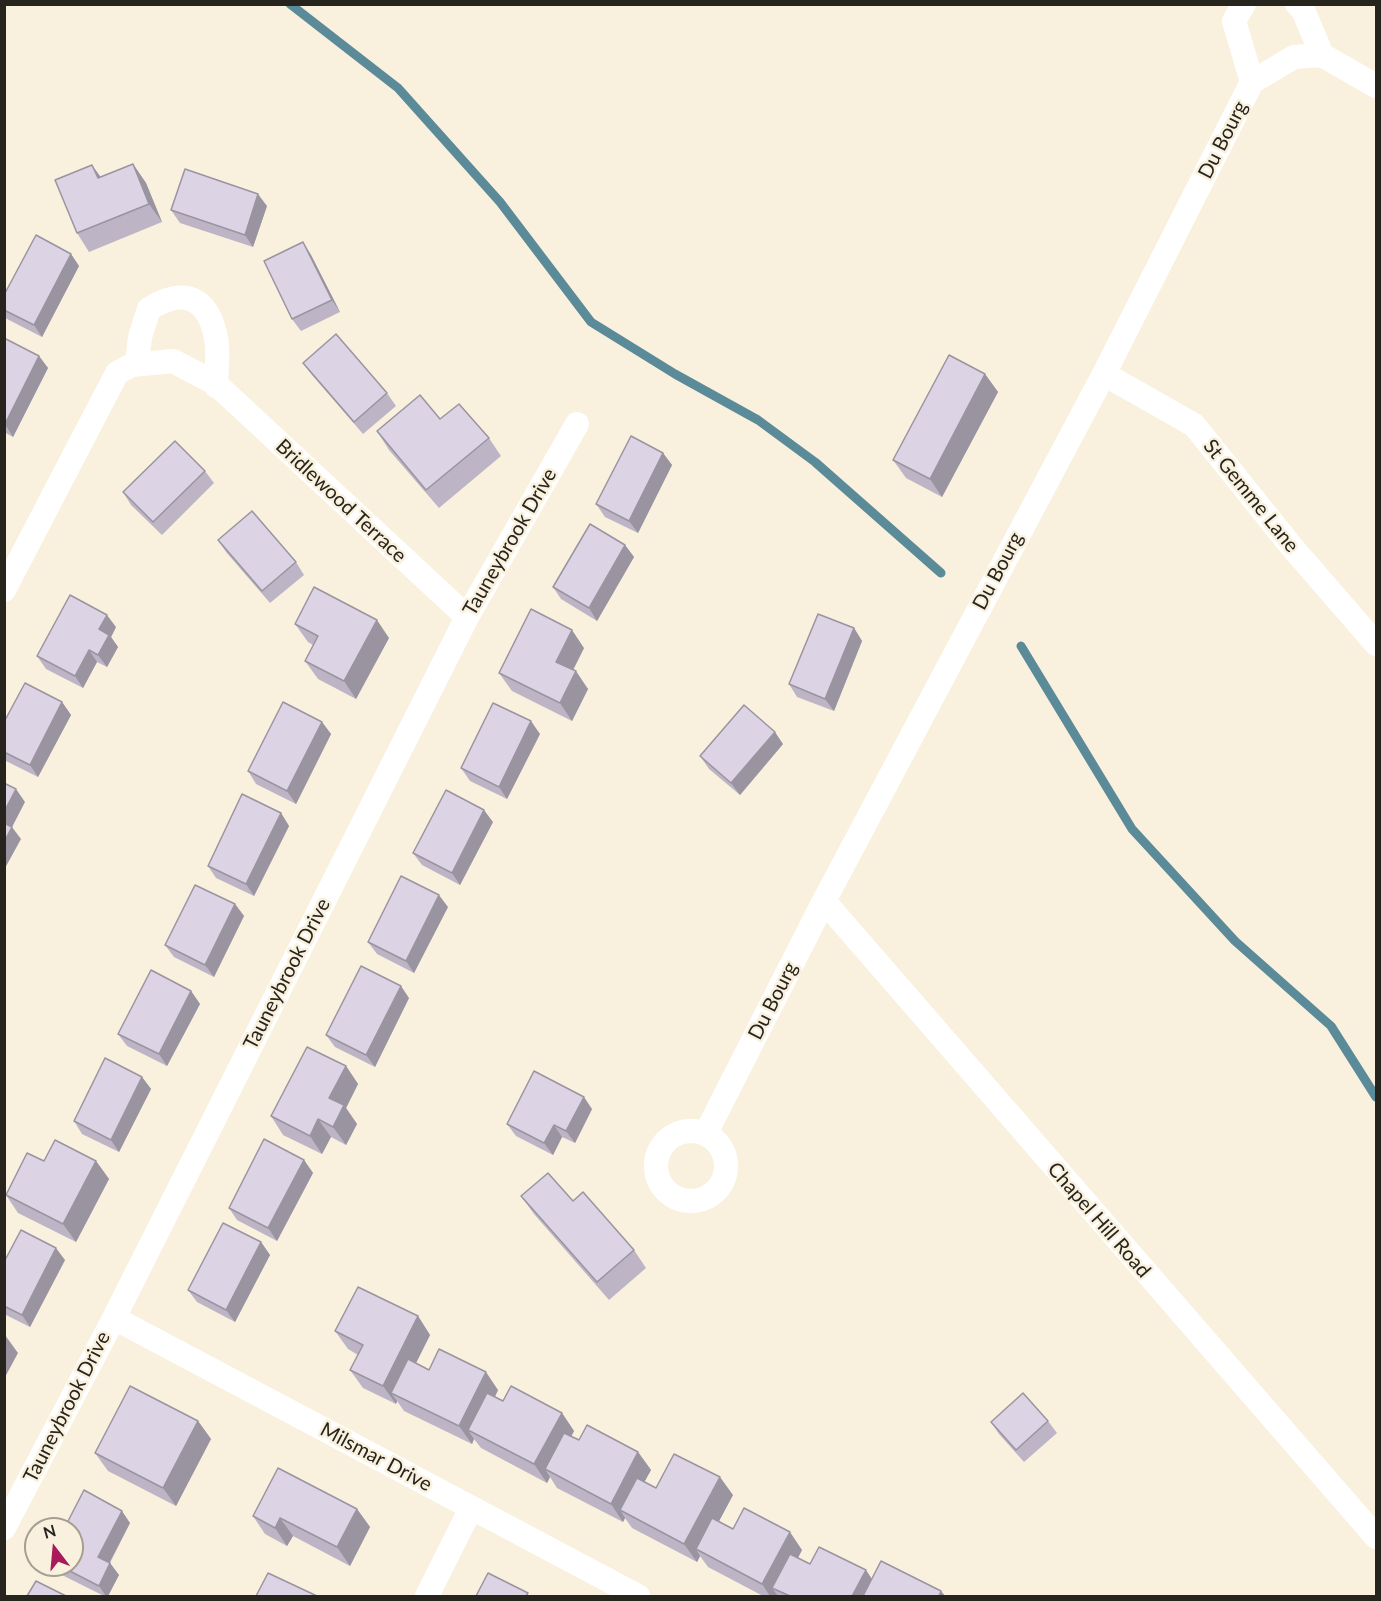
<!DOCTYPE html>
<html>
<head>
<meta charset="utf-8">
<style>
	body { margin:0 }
	#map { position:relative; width:1381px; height:1601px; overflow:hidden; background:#f9f1de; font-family:Lato,sans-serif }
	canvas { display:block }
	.frame { position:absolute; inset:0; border:6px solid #26241d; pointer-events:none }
	.north { position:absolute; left:24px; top:1517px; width:60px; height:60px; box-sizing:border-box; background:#f9f1de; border:2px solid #a59f91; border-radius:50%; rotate:344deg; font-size:16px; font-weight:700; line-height:24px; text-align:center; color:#26241d }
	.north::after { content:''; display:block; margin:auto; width:21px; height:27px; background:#a81a59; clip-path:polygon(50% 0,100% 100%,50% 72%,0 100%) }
</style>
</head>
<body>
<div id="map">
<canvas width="1381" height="1601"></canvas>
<div class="frame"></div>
<div class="north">N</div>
</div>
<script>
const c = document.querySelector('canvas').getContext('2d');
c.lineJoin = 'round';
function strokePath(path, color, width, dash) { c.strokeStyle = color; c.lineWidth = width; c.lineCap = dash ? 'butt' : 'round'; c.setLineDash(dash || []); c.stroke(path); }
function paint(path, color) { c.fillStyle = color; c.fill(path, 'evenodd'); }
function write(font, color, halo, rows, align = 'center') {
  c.font = font + ' Lato,sans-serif'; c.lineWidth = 5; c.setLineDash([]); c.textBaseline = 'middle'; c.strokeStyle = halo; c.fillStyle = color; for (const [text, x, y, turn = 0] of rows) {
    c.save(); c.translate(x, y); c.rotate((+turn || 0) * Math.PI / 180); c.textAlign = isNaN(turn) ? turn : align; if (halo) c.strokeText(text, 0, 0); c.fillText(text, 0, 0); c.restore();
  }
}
const stream = new Path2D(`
	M290,4L398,88L500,202L591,322L675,374L758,420L815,462L941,573
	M1021,646L1132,829L1235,941L1331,1026L1376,1097`);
const minor = new Path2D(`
	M1297,4L1303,10L1322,55
	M1252,82L1294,57L1322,55L1376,86
	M137,364L140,337L149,309C184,287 208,297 216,338C219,353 216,371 216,386
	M1104,374L1194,425L1291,546L1376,644
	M4,590L117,373L132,365L173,361L215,383L467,617
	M824,901L1376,1537
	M656 1166a35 35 0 1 1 70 0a35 35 0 1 1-70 0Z
	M706,1133L824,901L1104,374L1252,82L1234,21L1244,4
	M114,1318L638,1596
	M4,1528L114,1318L467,617L577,424
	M427,1596L471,1508`);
const wall = new Path2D(`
	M133,164L146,183L162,222L89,252L77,233L101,177Z
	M267,206L253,247L180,223L171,210Z
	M303,242L311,255L340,312L301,331L292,319Z
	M71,254L79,266L42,337L7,319L4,316V295Z
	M4,338L39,356L48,368L13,437L4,432Z
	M303,363L387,393L396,406L363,434L312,375Z
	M985,374L998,392L942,497L906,478L893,460Z
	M440,419L489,438L501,456L439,508L389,450L377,431Z
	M663,453L672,465L638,533L605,517L596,504Z
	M205,471L214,483L162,535L131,505L123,492Z
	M218,540L296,562L304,575L270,603L226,552Z
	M625,545L634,557L597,621L561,599L553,587Z
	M295,624L389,638L356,699L318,679L305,661L313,645L308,642Z
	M116,627L111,637L118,647L107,667L97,662L83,688L46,669L37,656Z
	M854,628L862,641L834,711L797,697L789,684Z
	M584,648L573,670L588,689L572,721L512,691L499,673Z
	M62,702L71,715L38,777L4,760V722Z
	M322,722L331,734L296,804L256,784L248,771Z
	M540,734L507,799L470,781L461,768Z
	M783,744L740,795L709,769L700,756Z
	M281,813L289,826L254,896L216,878L208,866Z
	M493,822L460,885L422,865L413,853Z
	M235,904L244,916L214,977L174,957L165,945Z
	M448,907L414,973L377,954L368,942Z
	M191,991L200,1004L167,1066L127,1046L118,1034Z
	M409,998L375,1067L335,1047L326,1035Z
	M346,1066L358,1084L346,1108L357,1124L346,1145L331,1137L322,1154L283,1135L271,1116Z
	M142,1077L151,1089L119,1152L82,1134L74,1121Z
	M592,1109L575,1143L562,1137L553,1155L516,1136L507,1124Z
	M304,1160L313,1173L277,1241L237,1220L229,1208Z
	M44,1161H96L109,1179L76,1242L18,1213L6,1195Z
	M521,1196L634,1250L646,1268L609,1300L534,1214Z
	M261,1242L270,1255L235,1322L197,1302L188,1290Z
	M65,1260L30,1327L4,1314V1262Z
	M418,1316L430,1335L416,1363L429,1370L498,1390L495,1397L503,1401L562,1413L574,1431L571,1437L579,1440L638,1452L651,1470L644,1482L656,1488L733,1495L719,1521L733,1529L802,1550L798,1558L810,1564L872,1579L941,1591L945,1596H763L708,1567L700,1556L697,1562L632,1528L625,1518L623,1522L557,1488L550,1477L547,1483L481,1448L474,1439L472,1444L404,1411L397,1401L396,1404L363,1388L350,1370L358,1355L348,1349L335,1331Z
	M198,1421L211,1439L176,1506L108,1471L95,1453Z
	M1048,1421L1057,1433L1024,1462L999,1434L991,1422Z
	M357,1509L370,1527L350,1566L293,1536L287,1546L265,1534L253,1516Z
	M130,1523L110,1563L119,1575L108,1596H104L56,1572L51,1565H72Z`);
const shadedWall = new Path2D(`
	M133,164L146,183L162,222L149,204Z
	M92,165L105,183L98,178Z
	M258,194L267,206L253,247L245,235Z
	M303,242L311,255L340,312L332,300Z
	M71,254L79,266L42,337L34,325Z
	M39,356L48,368L13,437L5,424Z
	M985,374L998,392L942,497L930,479Z
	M663,453L672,465L638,533L629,521Z
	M625,545L634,557L597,621L589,608Z
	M107,615L116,627L111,637L118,647L107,667L98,655L99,629Z
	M377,620L389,638L356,699L344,681Z
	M854,628L862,641L834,711L825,699Z
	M572,630L584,648L568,680L556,662Z
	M89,650L97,662L83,688L75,676Z
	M576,671L588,689L572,721L560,703Z
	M62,702L71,715L38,777L30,765Z
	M531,721L540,734L507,799L499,787Z
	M322,722L331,734L296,804L287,791Z
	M775,732L783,744L740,795L731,783Z
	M16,789L25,802L9,833L4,827V812Z
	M484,810L493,822L460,885L452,873Z
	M281,813L289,826L254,896L246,884Z
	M12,827L21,839L4,870V842Z
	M439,895L448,907L414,973L406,961Z
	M235,904L244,916L214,977L205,965Z
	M401,986L409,998L375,1067L366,1055Z
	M191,991L200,1004L167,1066L159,1054Z
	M346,1066L358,1084L346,1108L357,1124L346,1145L333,1127L329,1098Z
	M142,1077L151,1089L119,1152L111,1140Z
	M584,1097L592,1109L575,1143L566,1131Z
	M318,1119L331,1137L322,1154L310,1136Z
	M554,1125L562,1137L553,1155L544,1143Z
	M304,1160L313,1173L277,1241L268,1228Z
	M96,1161L109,1179L76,1242L63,1224Z
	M261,1242L270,1255L235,1322L226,1310Z
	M56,1248L65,1260L30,1327L22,1315Z
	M418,1316L430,1335L399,1397L391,1393L397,1401L396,1404L383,1386Z
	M5,1335L18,1353L4,1379V1337Z
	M486,1372L498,1390L477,1434L468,1430L474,1439L472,1444L459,1426Z
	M562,1413L574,1431L552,1473L545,1469L550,1477L547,1483L534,1464Z
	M198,1421L211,1439L176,1506L163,1488Z
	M638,1452L651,1470L627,1514L620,1510L625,1518L623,1522L611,1504Z
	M720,1477L733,1495L702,1553L696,1549L700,1556L697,1562L684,1544Z
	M357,1509L370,1527L350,1566L337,1547Z
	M122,1511L130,1523L106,1569L98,1557Z
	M280,1518L293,1536L287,1546L275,1528Z
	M790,1532L802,1550L780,1591L772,1588L778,1596H770L762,1584Z
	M110,1563L119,1575L108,1596H106L99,1586Z
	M866,1570L878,1588L874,1596H852Z
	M941,1591L945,1596H939Z`);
const building = new Path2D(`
	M133,164L149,204L77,233L55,180L92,165L98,178Z
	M185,169L258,194L245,235L171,210Z
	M36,235L71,254L34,325L4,310V295Z
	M303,242L332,300L292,319L264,261Z
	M336,334L387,393L354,422L303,363Z
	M4,338L39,356L5,424H4Z
	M949,355L985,374L930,479L893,460Z
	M420,395L440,419L459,404L489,438L426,490L377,431Z
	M631,436L663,453L629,521L596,504Z
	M175,441L205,471L153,522L123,492Z
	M252,511L296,562L262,591L218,540Z
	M590,524L625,545L589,608L553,587Z
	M314,587L377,620L344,681L305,661L318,636L295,624Z
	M70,595L107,615L99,629L109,635L98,655L89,650L75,676L37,656Z
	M531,609L572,630L556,662L576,671L560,703L499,673Z
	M818,614L854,628L825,699L789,684Z
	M25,683L62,702L30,765L4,752V722Z
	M283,702L322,722L287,791L248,771Z
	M493,703L531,721L499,787L461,768Z
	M744,705L775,732L731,783L700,756Z
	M4,783L16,789L4,812Z
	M446,790L484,810L452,873L413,853Z
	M242,794L281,813L246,884L208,866Z
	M4,823L12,827L4,842Z
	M401,876L439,895L406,961L368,942Z
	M195,885L235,904L205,965L165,945Z
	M361,966L401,986L366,1055L326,1035Z
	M151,970L191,991L159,1054L118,1034Z
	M307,1047L346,1066L329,1098L344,1105L333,1127L318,1119L310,1136L271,1116Z
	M105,1058L142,1077L111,1140L74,1121Z
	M534,1071L584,1097L566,1131L554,1125L544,1143L507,1124Z
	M264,1139L304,1160L268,1228L229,1208Z
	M55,1140L96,1161L63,1224L6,1195L27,1153L44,1161Z
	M548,1173L573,1201L583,1192L634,1250L597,1282L521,1196Z
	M223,1223L261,1242L226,1310L188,1290Z
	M21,1230L56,1248L22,1315L4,1306V1262Z
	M358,1287L418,1316L383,1386L350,1370L363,1345L335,1331Z
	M439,1349L486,1372L459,1426L391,1393L408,1359L429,1370Z
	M130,1386L198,1421L163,1488L95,1453Z
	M511,1386L562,1413L534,1464L468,1430L487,1393L503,1401Z
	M1023,1393L1048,1421L1016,1450L991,1422Z
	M587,1425L638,1452L611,1504L545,1469L564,1433L579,1440Z
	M674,1454L720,1477L684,1544L620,1510L637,1478L656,1488Z
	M278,1468L357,1509L337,1547L280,1518L275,1528L253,1516Z
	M84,1490L122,1511L98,1557L110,1563L99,1586L58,1565H72V1529H64Z
	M744,1508L790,1532L762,1584L696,1549L712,1518L733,1529Z
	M819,1547L866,1570L852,1596H790L772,1588L790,1554L810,1564Z
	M881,1561L941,1591L939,1596H863Z
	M268,1573L317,1596H256Z
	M488,1573L528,1593L526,1596H476Z
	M36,1581L66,1596H27Z`);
const streetNames = [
	["Du Bourg",1223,140,-63],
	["St Gemme Lane",1251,496,51],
	["Bridlewood Terrace",341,501,43],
	["Tauneybrook Drive",510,542,-60],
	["Du Bourg",998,571,-62],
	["Tauneybrook Drive",287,974,-63],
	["Du Bourg",773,1001,-63],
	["Chapel Hill Road",1099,1220,49],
	["Tauneybrook Drive",67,1407,-63],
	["Milsmar Drive",376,1457,28]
];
strokePath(stream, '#5b8a98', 9);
strokePath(minor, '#fff', 24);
paint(wall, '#bdb5c5');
paint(shadedWall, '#9a94a0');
paint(building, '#dcd3e5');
strokePath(building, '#9a94a0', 1.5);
write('20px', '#26241d', '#f9f1de', streetNames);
</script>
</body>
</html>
